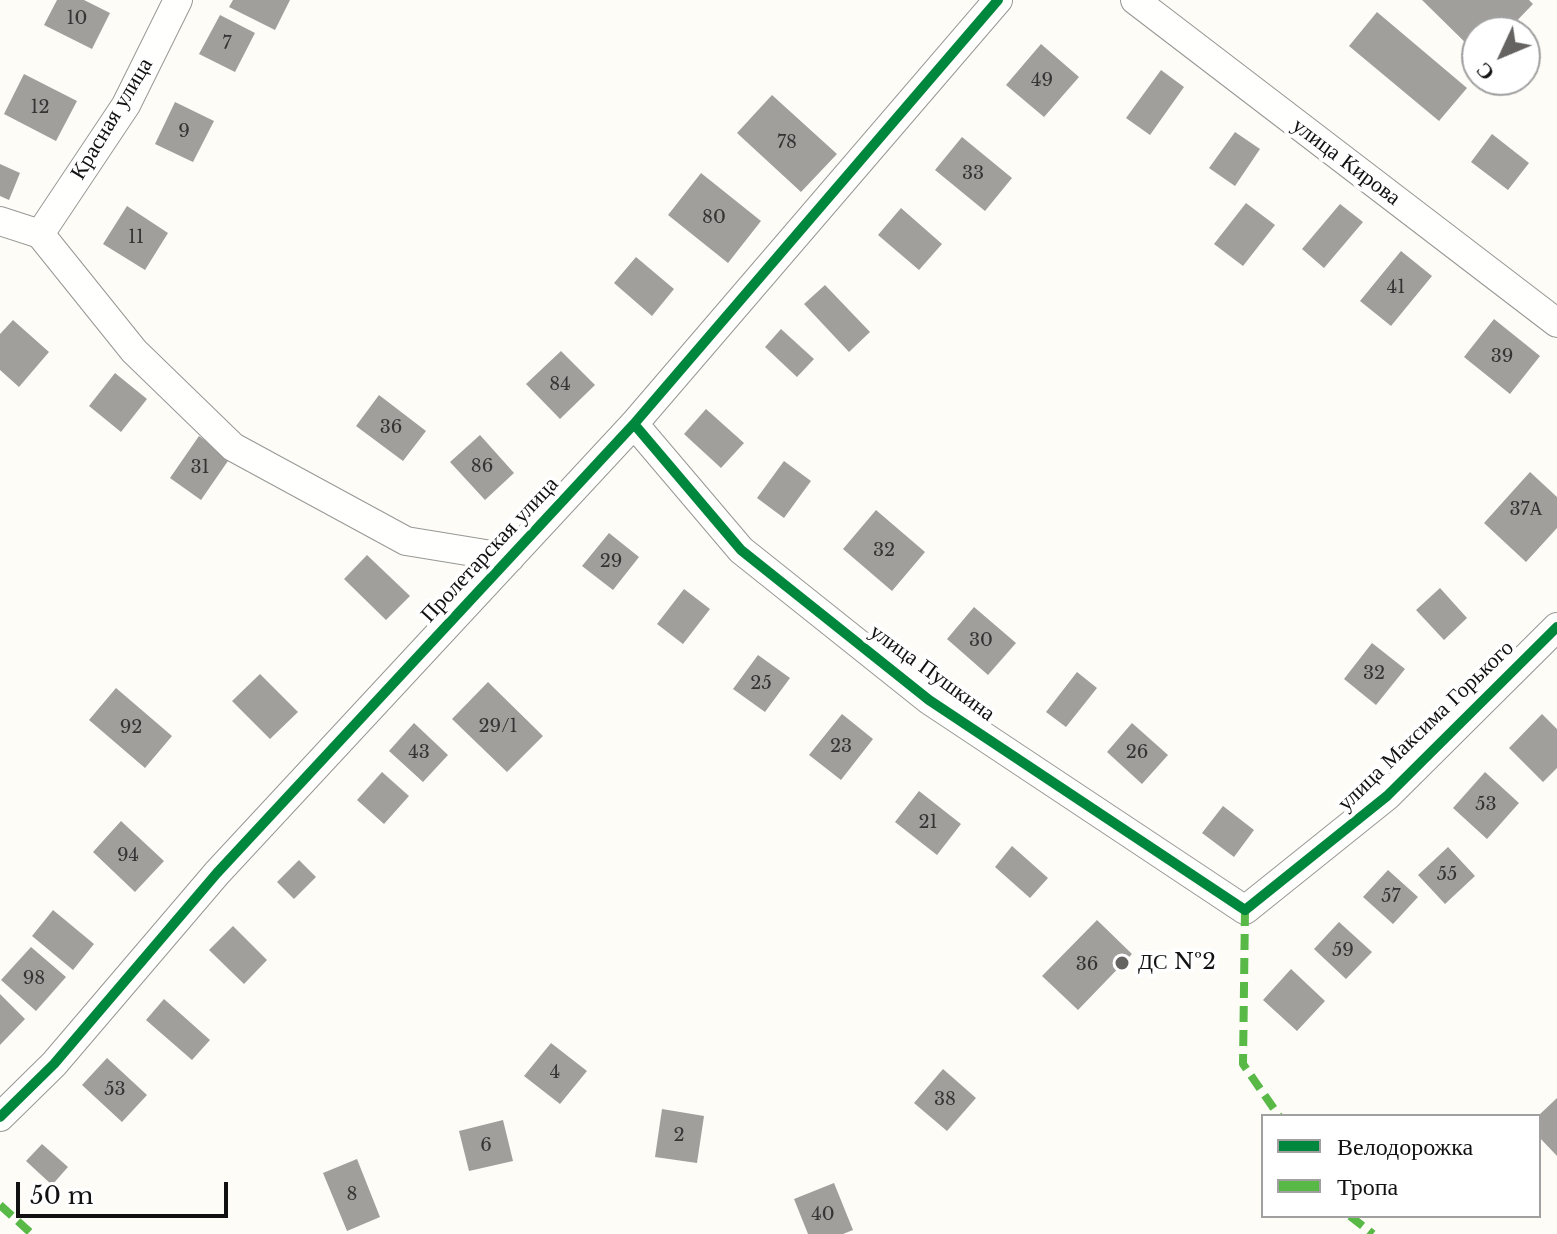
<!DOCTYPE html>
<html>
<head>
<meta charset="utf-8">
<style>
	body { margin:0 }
	#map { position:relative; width:1557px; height:1234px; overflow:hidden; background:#fdfcf7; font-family:"Libre Baskerville",serif }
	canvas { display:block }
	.legend { position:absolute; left:1261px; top:1114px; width:280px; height:104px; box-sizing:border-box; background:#fff; border:2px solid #a0a0a0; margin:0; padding:10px 14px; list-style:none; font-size:24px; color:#111 }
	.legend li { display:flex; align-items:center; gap:16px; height:40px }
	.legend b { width:40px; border:2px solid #a0a0a0 }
	.north { position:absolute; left:1461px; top:16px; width:80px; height:80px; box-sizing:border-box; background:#fff; border:2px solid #a0a0a0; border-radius:50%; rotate:226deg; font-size:22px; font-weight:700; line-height:32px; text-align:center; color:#111 }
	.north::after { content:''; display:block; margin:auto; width:28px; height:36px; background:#646362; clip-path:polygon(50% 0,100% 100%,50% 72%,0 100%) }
	.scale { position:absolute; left:16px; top:1182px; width:212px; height:36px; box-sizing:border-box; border:4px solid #111; border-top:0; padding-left:10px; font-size:24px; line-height:28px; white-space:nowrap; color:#111; -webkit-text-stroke:6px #fff; paint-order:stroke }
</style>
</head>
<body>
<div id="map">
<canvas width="1557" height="1234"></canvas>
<ul class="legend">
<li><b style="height:10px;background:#00873e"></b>Велодорожка</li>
<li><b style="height:10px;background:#58b947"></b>Тропа</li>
</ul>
<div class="north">С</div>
<div class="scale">50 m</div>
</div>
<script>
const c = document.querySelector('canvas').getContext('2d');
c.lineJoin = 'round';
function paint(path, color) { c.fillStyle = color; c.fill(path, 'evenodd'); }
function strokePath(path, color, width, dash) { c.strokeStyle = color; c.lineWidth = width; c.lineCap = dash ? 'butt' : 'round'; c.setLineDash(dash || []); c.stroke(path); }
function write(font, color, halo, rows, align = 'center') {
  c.font = font + ' "Libre Baskerville",serif'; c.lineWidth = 8; c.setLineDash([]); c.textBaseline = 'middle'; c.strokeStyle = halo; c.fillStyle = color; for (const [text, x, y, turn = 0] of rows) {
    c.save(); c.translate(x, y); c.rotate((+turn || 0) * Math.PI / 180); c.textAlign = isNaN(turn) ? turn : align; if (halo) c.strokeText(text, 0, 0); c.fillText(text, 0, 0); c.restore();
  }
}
const building = new Path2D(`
	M57,0H84L110,13L92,49L44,25Z
	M233,0H290L275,30L229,7Z
	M1422,0H1529L1533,4L1506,32H1477V54Z
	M1377,12L1467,88L1439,121L1349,46Z
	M220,15L255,33L235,72L199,54Z
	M1041,44L1079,77L1044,117L1006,85Z
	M1161,70L1184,87L1150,135L1126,118Z
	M24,74L77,101L56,141L4,114Z
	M772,95L837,154L801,192L737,133Z
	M175,102L214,121L193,162L155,144Z
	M1235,132L1260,149L1235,186L1209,168Z
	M1492,134L1529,163L1508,190L1471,162Z
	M962,137L1012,178L985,211L935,170Z
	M0,164L20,173L9,200L0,196Z
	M701,173L761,221L728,263L668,215Z
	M1246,203L1275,225L1243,266L1214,244Z
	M1340,204L1363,222L1324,268L1302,249Z
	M127,206L168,233L145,270L103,244Z
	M901,208L942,244L919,270L878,235Z
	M1401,251L1432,276L1391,326L1360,301Z
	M636,257L674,289L652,316L614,283Z
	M825,285L870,332L849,352L804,304Z
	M1494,319L1540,356L1510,394L1464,357Z
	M13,320L49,352L19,387L0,370V334Z
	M781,329L814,359L797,377L765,347Z
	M561,351L595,385L560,419L526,384Z
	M115,373L147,399L121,432L89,406Z
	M379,395L426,431L403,461L356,426Z
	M706,409L744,443L721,468L684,434Z
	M480,435L514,473L485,500L450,462Z
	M199,436L230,458L201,500L170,478Z
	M784,461L811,481L784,518L757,498Z
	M1530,472L1557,497V528L1526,562L1484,523Z
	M876,510L925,552L892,591L843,549Z
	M609,533L639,557L613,590L582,566Z
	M367,555L410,596L386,620L344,579Z
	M1440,588L1467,618L1444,640L1416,610Z
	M684,589L710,609L683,644L657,624Z
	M974,607L1016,643L988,675L947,639Z
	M1372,643L1405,669L1376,705L1344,679Z
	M758,655L790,678L765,712L733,689Z
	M1077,672L1097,688L1066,727L1046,712Z
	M260,674L298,712L270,739L232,701Z
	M488,682L543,736L507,772L452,719Z
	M116,688L172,736L145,768L89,720Z
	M842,714L873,739L841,780L809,755Z
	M1542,714L1557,729V768L1543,782L1509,748Z
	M414,723L448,755L423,782L389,751Z
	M1132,723L1168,755L1142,784L1107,752Z
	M382,772L409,796L384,824L357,800Z
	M1485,772L1519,803L1487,839L1453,808Z
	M919,791L961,824L937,855L895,822Z
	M1223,806L1254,830L1234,857L1202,833Z
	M121,821L164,861L135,892L93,852Z
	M1012,846L1048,878L1030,898L995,867Z
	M1448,847L1475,876L1445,904L1418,875Z
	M299,860L316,877L294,899L277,882Z
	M1388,870L1418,897L1393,924L1363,897Z
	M53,910L94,944L73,970L32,936Z
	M1097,920L1132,954L1078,1010L1042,976Z
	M1339,922L1372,952L1346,979L1314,949Z
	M233,926L267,960L244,984L209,950Z
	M31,947L66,977L36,1011L1,980Z
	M1291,969L1325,1001L1297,1031L1263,1000Z
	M0,994L25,1019L0,1045Z
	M164,999L210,1040L192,1060L146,1020Z
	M551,1043L587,1071L560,1104L524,1076Z
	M107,1058L147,1095L122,1122L82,1085Z
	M943,1069L976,1098L947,1131L914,1103Z
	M1557,1098V1156L1539,1137V1115Z
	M662,1109L704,1116L697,1163L655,1157Z
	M503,1120L513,1161L469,1171L459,1131Z
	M42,1144L68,1167L52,1185L26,1161Z
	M357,1159L380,1217L347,1231L323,1173Z
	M834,1183L853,1230L843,1234H808L794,1199Z`);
const street = new Path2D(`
	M1135,0L1557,323
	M0,221L40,234L134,351L233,447L406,541L510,558
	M40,234L126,105L178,0
	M634,424L741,550L929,700L1245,910L1387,796L1557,627
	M0,1117L54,1064L217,873L634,424L998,0`);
const quiet = new Path2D(`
	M1245,910L1243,1064L1279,1116
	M0,1205L32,1234
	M1350,1216L1373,1234`);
const cycleway = new Path2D(`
	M634,424L741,550L929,700L1245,910L1387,796L1557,627
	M0,1117L54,1064L217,873L634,424L998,0`);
const markers = [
	[1122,963,8,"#646362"]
];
const numberNames = [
	["10",77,19],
	["7",227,44],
	["49",1042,81],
	["12",40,108],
	["9",184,132],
	["78",787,143],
	["33",973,174],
	["80",714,218],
	["11",136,238],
	["41",1396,288],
	["39",1502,357],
	["84",560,385],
	["36",391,428],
	["86",482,467],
	["31",200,468],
	["37А",1526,510],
	["32",884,551],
	["29",611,562],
	["30",981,641],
	["32",1374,674],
	["25",761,684],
	["29/1",498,727],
	["92",131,728],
	["23",841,747],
	["43",419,753],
	["26",1137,753],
	["53",1486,805],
	["21",928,823],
	["94",128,856],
	["55",1447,875],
	["57",1391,897],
	["59",1343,951],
	["36",1087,965],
	["98",34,979],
	["4",555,1073],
	["53",115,1090],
	["38",945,1100],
	["2",679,1136],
	["6",486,1146],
	["8",352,1195],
	["40",823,1215]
];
const streetNames = [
	["Красная улица",112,119,-59],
	["улица Кирова",1346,162,37],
	["Пролетарская улица",490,550,-47],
	["улица Пушкина",932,673,36],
	["улица Максима Горького",1426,726,-44]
];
const poiNames = [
	["ДС №2",1138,963]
];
paint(building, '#a19f9c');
strokePath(street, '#979795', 30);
strokePath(street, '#fffffe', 28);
strokePath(quiet, '#58b947', 8, [16, 8]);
strokePath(cycleway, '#00873e', 10);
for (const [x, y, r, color] of markers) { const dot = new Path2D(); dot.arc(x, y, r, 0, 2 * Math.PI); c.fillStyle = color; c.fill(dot); strokePath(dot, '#fff', 3); }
write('18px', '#353434', null, numberNames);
write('22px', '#111', '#fff', streetNames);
write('22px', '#111', '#fff', poiNames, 'left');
</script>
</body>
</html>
